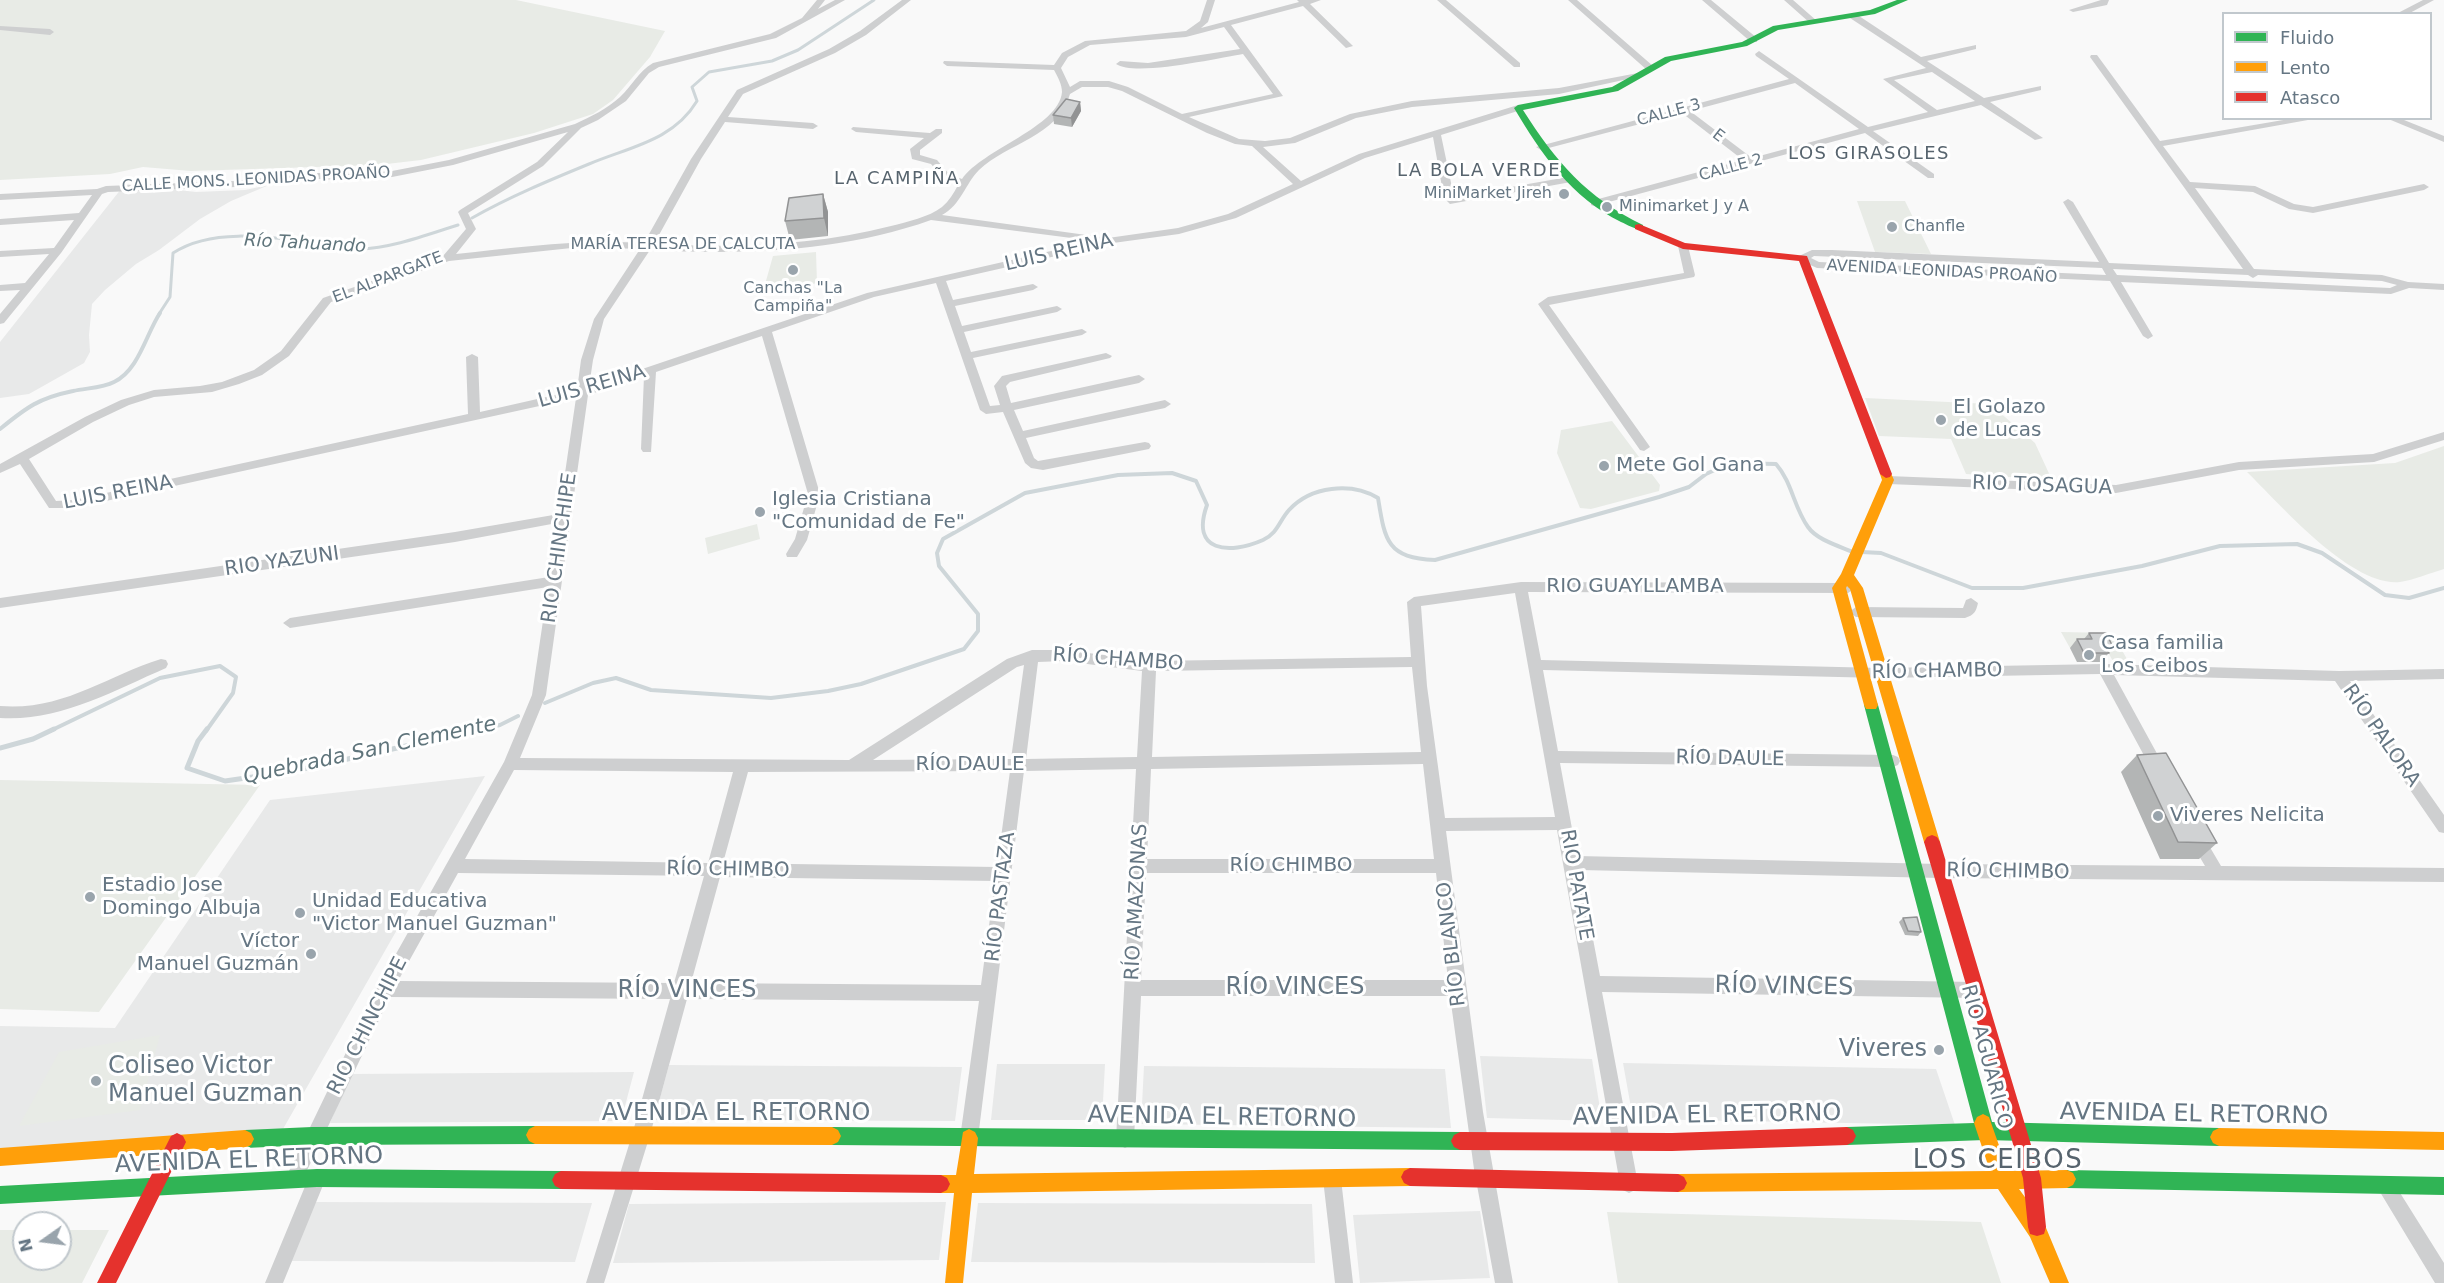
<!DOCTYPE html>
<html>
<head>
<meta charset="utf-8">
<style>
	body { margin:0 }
	#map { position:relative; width:2444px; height:1283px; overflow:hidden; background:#f9f9f9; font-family:"DejaVu Sans",sans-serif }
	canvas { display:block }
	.legend { position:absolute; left:2222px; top:12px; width:210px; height:108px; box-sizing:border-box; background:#fff; border:2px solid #c1c8cd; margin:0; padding:8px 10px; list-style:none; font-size:18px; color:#657683 }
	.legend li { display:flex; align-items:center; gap:12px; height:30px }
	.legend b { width:30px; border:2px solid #c1c8cd }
	.north { position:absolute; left:12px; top:1211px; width:60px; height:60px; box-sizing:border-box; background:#fff; border:2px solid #c1c8cd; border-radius:50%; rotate:256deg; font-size:16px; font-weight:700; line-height:24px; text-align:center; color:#657683 }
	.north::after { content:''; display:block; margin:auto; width:21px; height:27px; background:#99a4ac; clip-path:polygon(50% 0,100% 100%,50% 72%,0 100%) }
</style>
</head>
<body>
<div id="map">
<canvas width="2444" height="1283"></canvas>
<ul class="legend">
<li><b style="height:8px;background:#30b455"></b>Fluido</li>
<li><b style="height:8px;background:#ff9f0a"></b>Lento</li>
<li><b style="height:8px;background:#e5322d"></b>Atasco</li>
</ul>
<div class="north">N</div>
</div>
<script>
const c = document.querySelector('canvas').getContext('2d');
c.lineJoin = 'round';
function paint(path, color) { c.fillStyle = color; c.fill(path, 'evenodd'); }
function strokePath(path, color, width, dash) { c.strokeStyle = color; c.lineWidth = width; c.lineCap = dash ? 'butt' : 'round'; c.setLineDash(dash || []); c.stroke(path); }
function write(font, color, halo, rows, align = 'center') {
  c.font = font + ' "DejaVu Sans",sans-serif'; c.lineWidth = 6; c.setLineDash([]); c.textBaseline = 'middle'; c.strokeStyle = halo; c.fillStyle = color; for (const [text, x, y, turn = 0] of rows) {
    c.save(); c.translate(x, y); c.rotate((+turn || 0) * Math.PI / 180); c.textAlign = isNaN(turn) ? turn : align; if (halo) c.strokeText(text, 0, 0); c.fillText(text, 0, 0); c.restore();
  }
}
const built = new Path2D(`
	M125,184L196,192L245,190L269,185L231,201L200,219L159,250L136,264L105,290L92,304L89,335L90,352L84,363L29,394L0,398V342Z
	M485,776L283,1129L0,1149V1026L115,1028L270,800Z
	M1480,1056L1592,1059L1602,1121L1487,1118Z
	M1623,1063L1936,1069L1955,1125L1633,1119Z
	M997,1064H1105L1102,1120H991Z
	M669,1065L962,1067L955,1121L654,1120Z
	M1144,1066L1445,1069L1451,1128L1141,1124Z
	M634,1072L621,1121L330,1123L350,1074Z
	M314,1202L592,1203L575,1262L289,1261Z
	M946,1202L939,1260L613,1263L629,1204Z
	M978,1203L1312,1204L1315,1263L971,1262Z
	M1480,1211L1490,1278L1360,1283L1353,1215Z`);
const green = new Path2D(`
	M0,0H516L665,31L650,57L613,100L593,114L534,133L421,160L378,165L191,171L143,167L110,174L0,180Z
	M1857,201H1905L1931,254L1875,252Z
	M816,252L817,283L762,295L773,256Z
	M1865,398L1990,404L2035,443L2052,480L1966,474L1951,439L1879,436Z
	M1612,421L1660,485L1659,491L1591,509L1580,508L1557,453L1561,430Z
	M2444,446V569C2430,573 2414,580 2400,582C2351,587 2280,504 2247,472L2395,463Z
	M757,524L760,539L708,554L705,538Z
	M2061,632L2112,633L2131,666L2115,665L2109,654L2070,648Z
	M0,780L260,785L99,1012L0,1009Z
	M160,1035L140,1110L19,1126L59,1052Z
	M1607,1212L1981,1222L2001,1283H1618Z
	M0,1230H24V1259H60V1230H109L82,1283H0Z`);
const streamFar2 = new Path2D(`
	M472,218C509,197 550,180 589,164C629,147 673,141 697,101L692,87L709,72L772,61L798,50L874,0
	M159,314L170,297L173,253C214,226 276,238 322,244C334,246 347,249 359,249C393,248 426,235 458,225`);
const streamFar1 = new Path2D(`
	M0,429C27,407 39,398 73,391C86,388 103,388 114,382C139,370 146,334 160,313
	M1862,552L1881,553L1972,588H2023L2142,566L2220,546L2297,544L2322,553L2385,595L2409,598L2444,588
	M545,703L593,683L616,678L651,690L771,698L828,691L861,684L964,649L978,631V614L939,566L937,553L943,539L1025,493L1118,475L1172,473L1196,481L1207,505C1190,552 1229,555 1263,540C1278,533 1279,521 1289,510C1311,486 1351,482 1378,498C1385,541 1387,558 1435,560L1659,497L1689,487L1706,474L1730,463L1776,464C1792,482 1794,508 1808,527C1817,540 1839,546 1853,552
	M50,731L160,678L220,666L236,677L233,693L206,731
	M475,731L500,725L518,716`);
const stream = new Path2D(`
	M207,729L198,741L187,768L225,781L294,771L482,729
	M0,748L33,739L54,729`);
const street = new Path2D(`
	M817,0H825L818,9L835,0H845L776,38L659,67L649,73L626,101L598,120L581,128L543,166L468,213L476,229L456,254C519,247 580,239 644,243L691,159L737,90L829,49L860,31L902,0H911L866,35L835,53L743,94L728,117L813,123L818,126L813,129L725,122L701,159L654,244C733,248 814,246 891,226C907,222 929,217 942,207C949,201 954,193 958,185L943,178L931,164L912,159L910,149L924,138L856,132L851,129L853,127L930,133L936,129H942V133L920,150V155L937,160L949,174L962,179C983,149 1059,127 1062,92C1062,85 1058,77 1054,70L947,66L943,63L944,61L1054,65L1062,53L1085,41L1186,31L1200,21L1207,0H1215L1208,22L1201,28L1299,2L1297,0H1321L1310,4L1353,46L1346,48L1303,6L1231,25L1283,96L1189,117L1239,139L1265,141L1290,138L1350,114L1412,101L1559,88L1638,73L1642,76L1559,94L1412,107L1356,118L1295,143L1263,147L1301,181L1359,154L1518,105L1521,106V110L1441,135L1454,197L1568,177L1573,180L1571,182L1450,204L1444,198L1433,137L1365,158L1236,218L1179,234L1113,243L946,281L953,300L1033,284L1038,287L1033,290L955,306L962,326L1057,306L1062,309L1057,312L964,332L971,352L1082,329L1087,332L1082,335L973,358L990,406L1000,405L994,386L1002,376L1106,353L1112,356L1110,358L1010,382L1006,386L1011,403L1139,375L1145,379L1139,383L1014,410L1023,431L1165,400L1171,404L1165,408L1026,438L1034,458L1038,461L1145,442L1149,443L1151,446L1149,449L1043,470L1031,468L1025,463L1003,412L986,414L980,410L936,283L874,297L772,332L820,494L807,540L797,557H787L786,554L795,539L808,494L762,336L656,372L651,452H643L641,449L644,376L588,395L546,695L520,758L849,760L1007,659L1032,650H1064L1152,661L1411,657L1407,602L1414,597L1521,582L1848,583L1855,588L1848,593L1528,592L1541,660L1881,668L2104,664L2339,671L2444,669V679L2350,681L2444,815V833L2439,832L2335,681L2114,675L2166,770L2164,774L2159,776L2154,774L2100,674L1881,678L1543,670L1558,751L1893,755L1898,757L1900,761L1898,765L1893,767L1560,763L1577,856L1940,864L2205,866L2188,837L2191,832L2196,830L2201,832L2221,866L2444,868V882L1940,878L1580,870L1600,976L1975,982L1981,985L1983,990L1981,995L1975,998L1602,992L1638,1184L1635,1190L1629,1193L1623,1190L1620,1184L1557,830L1446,831L1483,1112L1513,1283H1495L1474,1169L1450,996H1141L1134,1139L1131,1145L1125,1148L1119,1145L1116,1139L1136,769L1024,771L978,1138L975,1144L969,1147L963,1144L960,1138L979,1001L687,999L650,1135L604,1283H586L632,1135L670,999L390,997L300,1185L294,1188L288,1185L285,1179L288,1173L379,984L504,762L532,695L548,587L290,628L283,623L290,618L549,577L557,523L455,542L0,608V598L455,532L559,514L576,398L74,508H49L20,464L0,473V464L85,417L121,400L154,390L200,386L222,382L254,370L281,351L323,298L443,256L466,229L458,212L460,210L537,162L568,132L453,165L392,177L352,180L317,179L235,187L108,192L102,194L61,253L4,323L0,324V314L20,290L0,291V285L25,283L49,254L0,257V251L54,248L74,220L0,225V219L79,213L92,195L0,200V194L97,189L106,186L235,181L317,173L352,174L392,171L449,160L575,124C590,117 607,109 620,97C632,86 638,72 653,63L770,34L802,18ZM1224,27L1240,49L1148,63L1120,61L1116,64C1135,77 1218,58 1243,54L1273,94L1182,114L1128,87L1109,81H1080L1070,87L1061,68L1068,57L1090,45L1186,37ZM1082,87H1108L1122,91L1207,133L1235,144L1252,146L1293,184L1228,214L1178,228L1108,238L942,215C961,205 965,184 979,170C1007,143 1058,137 1070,94ZM931,220L1095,241L867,293L589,387L593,360L604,319L650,250C744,255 841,252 931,220ZM581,247L640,249L594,319L581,360L577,390L480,412L478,357L472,354L466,357L468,414L74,500L56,501L29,459L93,422L129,405L154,397L212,392L239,384L262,375L289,356L331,302L449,261ZM1515,593L1555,817L1445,818L1427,686L1421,606ZM1064,661L1142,671L1137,757L1026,759L1038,662ZM1024,665L1011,759L873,760L1017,667ZM1412,667L1421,752L1152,757L1156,671ZM1423,764L1434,859H1147L1151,769ZM514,770L733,772L708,863L465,859ZM1010,771L997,867L723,863L748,772ZM458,873L704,876L674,983L398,981ZM1146,873H1436L1448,980H1141ZM720,877L995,881L981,985L691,983Z
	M1437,0H1446L1520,63V67H1514Z
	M1568,0H1577L1653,66V70H1647Z
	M1702,0H1711L1757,38V42H1751Z
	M1784,0H1793L1817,21L1810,23Z
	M2101,0H2109L2107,5L2073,12L2069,10Z
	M2423,0H2434L2408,14H2396Z
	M1850,14H1856L1921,57L1976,45V49L1927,61L1984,98L2041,86V90L1990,102L2043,138L2035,140L1981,105L1873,131L1934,174V178H1928L1865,133L1594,206L1591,205V201L1743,160L1682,113L1541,150L1536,147L1789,79L1756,56L1755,54L1759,51L1868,127L1928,112L1883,79L1926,68L1850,18ZM1932,72L1975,101L1937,110L1894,80ZM1795,83L1859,129L1752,158L1690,111Z
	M0,26L50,29L54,32L50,35L0,30Z
	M2091,55H2097L2160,141L2295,118H2319L2163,146L2190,182L2255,186L2294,204L2313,207L2424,184L2429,187L2424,190L2313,213L2289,209L2253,192L2195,188L2254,269L2382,275L2408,282L2444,284V290L2409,288L2391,294L2121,282L2153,336L2148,339L2143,336L2110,281L1817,268L1799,260V256L1812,250H1832L2099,262L2063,202L2068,199L2073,202L2109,263L2243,269L2090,57ZM1814,256L2102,268L2106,275L1819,262L1811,258ZM2113,269L2248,275L2253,278L2258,275L2382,281L2397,285L2390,288L2117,275Z
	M2386,118H2399L2444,136V142Z
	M1683,243L1688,246L1695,275L1694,277L1549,305L1648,444L1650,447L1644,451L1640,450L1538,304L1548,297L1684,273L1678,246Z
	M2444,432V440L2374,462L2239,470L2116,493L1888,484L1882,480L1888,476L2116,485L2239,462L2373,454Z
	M1971,598L1978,603C1976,612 1974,615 1965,618L1856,617L1849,612L1856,607L1963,608L1966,600Z
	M161,659L166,660L168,664L166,668C113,691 59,722 0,718V706C63,711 104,677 161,659Z
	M317,1169L323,1172L326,1178L283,1283H265L311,1172Z
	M1332,1170L1338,1173L1341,1179L1353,1283H1335L1323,1179L1326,1173Z
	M2386,1177L2392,1180L2444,1263V1283H2435L2380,1192L2377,1186L2380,1180Z`);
const fast = new Path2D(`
	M1897,0H1908L1875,14L1778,30L1747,46L1671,61L1618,91L1523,110C1556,162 1586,197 1643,225V229C1635,230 1628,225 1621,222C1572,198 1541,154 1514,108L1518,105L1612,87L1665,57L1742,42L1773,26L1870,10Z
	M1871,699L1876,701L1878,705L1992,1122L2219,1128L2225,1131L2228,1137L2225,1143L2219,1146L1985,1140L1847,1145L1841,1142L1838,1136L1841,1130L1847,1127L1974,1123L1864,705L1866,701Z
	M535,1126L541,1129L544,1135L541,1141L535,1144L312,1145L245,1148L239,1145L236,1139L239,1133L245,1130L312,1127Z
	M832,1127L1460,1132L1466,1135L1469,1141L1466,1147L1460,1150L832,1145L826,1142L823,1136L826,1130Z
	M317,1169L561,1171L567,1174L570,1180L567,1186L561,1189L317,1187L0,1204V1186Z
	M2067,1170L2444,1177V1195L2067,1188L2061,1185L2058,1179L2061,1173Z`);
const slow = new Path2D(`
	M1886,470L1890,471L1894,480L1854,575L1863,588L1940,842L1937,847L1932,849L1927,847L1924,842L1850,589L1847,586L1846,588L1878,705L1876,709H1866L1864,705L1832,588L1841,574L1882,480L1880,474Z
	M1983,1114L1989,1117L2008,1171L2067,1170L2073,1173L2076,1179L2073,1185L2067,1188L2019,1189L2044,1223L2069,1283H2050L2030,1237L1998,1189L1678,1192L1672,1189L1669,1183L1672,1177L1678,1174L1990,1171L1974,1123L1977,1117Z
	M535,1126L832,1127L838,1130L841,1136L838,1142L832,1145L535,1144L529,1141L526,1135L529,1129Z
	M2219,1128L2444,1132V1150L2219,1146L2213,1143L2210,1137L2213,1131Z
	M969,1129L975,1132L978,1138L974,1174L1410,1168L1416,1171L1419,1177L1416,1183L1410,1186L972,1193L963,1283H945L954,1193H941L935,1190L932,1184L935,1178L941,1175H956L963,1132Z
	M245,1130L251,1133L254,1139L251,1145L245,1148L0,1166V1148Z`);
const jam = new Path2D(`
	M1639,224L1685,243L1807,256L1892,474L1890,477L1886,478L1880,474L1799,261L1683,249L1635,229V225Z
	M1932,835L1937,837L1940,842L2041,1178L2046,1227L2044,1234L2037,1236L2030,1234L2028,1227L2023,1178L1924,842L1927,837Z
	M1847,1127L1853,1130L1856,1136L1853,1142L1847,1145L1672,1151L1460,1150L1454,1147L1451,1141L1454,1135L1460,1132L1672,1133Z
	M177,1133L183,1136L186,1142L116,1283H97L171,1136Z
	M1410,1168L1678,1174L1684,1177L1687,1183L1684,1189L1678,1192L1410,1186L1404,1183L1401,1177L1404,1171Z
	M561,1171L941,1175L947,1178L950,1184L947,1190L941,1193L561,1189L555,1186L552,1180L555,1174Z`);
const wall = new Path2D(`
	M1080,102L1081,111L1072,127L1054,124L1053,115Z
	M823,194L828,212V236L790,240L785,221Z
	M2089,633L2113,647L2102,662H2077L2070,648L2077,639H2084Z
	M2137,755L2217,843L2199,859H2160L2121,772Z
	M1903,918L1921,932L1918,936L1905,935L1899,922Z`);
const shadedWall = new Path2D(`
	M1080,102L1081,111L1072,127L1071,118Z
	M823,194L828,212V236L824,218Z`);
const building = new Path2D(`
	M1066,99L1080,102L1071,118L1053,115Z
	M823,194L824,218L785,221L789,198Z
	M2089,633H2106L2113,647H2106L2109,653H2084L2077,639H2092Z
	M2166,753L2217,843L2178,842L2137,755Z
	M1917,917L1921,932L1908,931L1903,918Z`);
const markers = [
	[1564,194,6,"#99a4ac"],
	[1607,207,6,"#99a4ac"],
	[1892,227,6,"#99a4ac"],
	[793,270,6,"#99a4ac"],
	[1941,420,6,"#99a4ac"],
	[1604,466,6,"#99a4ac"],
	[760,512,6,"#99a4ac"],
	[2089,655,6,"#99a4ac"],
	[2158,816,6,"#99a4ac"],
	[90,897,6,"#99a4ac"],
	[300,913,6,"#99a4ac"],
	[311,954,6,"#99a4ac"],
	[1939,1050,6,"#99a4ac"],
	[96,1081,6,"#99a4ac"]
];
const farStreetnames = [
	["CALLE 3",1669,113,-15],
	["E",1718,136,38],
	["CALLE 2",1731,168,-15],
	["CALLE MONS. LEONIDAS PROAÑO",256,180,-3],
	["MARÍA TERESA DE CALCUTA",683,245],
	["AVENIDA LEONIDAS PROAÑO",1942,272,3],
	["EL ALPARGATE",388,278,-21]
];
const farPoinames = [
	["MiniMarket Jireh",1552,194,"right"],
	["Minimarket J y A",1619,207],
	["Chanfle",1904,227],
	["Canchas \"La",793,289,"center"],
	["Campiña\"",793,307,"center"]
];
const farNeighbourhoodnames = [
	["LOS GIRASOLES",1869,154],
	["LA BOLA VERDE",1479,171],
	["LA CAMPIÑA",897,179]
];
const farWaternames = [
	["Río Tahuando",305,244,3]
];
const streetNames = [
	["LUIS REINA",1059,253,-13],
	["LUIS REINA",592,387,-16],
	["RIO TOSAGUA",2042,486,2],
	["LUIS REINA",118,493,-11],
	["RIO CHINCHIPE",560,548,-82],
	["RIO YAZUNI",282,562,-8],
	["RIO GUAYLLAMBA",1635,587],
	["RÍO CHAMBO",1118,660,4],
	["RÍO CHAMBO",1937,672,-1],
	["RÍO PALORA",2381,736,55],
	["RÍO DAULE",1730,759,1],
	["RÍO DAULE",970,765],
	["RÍO CHIMBO",1291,866],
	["RÍO CHIMBO",728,870,1],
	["RÍO CHIMBO",2008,872,1],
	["RIO PATATE",1576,885,80],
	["RÍO PASTAZA",1001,897,-83],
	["RÍO AMAZONAS",1137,902,-87],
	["RÍO BLANCO",1452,944,-97],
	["RIO CHINCHIPE",368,1026,-63],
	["RIO AGUARICO",1986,1057,75]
];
const poiNames = [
	["El Golazo",1953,408],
	["de Lucas",1953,431],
	["Mete Gol Gana",1616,466],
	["Iglesia Cristiana",772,500],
	["\"Comunidad de Fe\"",772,523],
	["Casa familia",2101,644],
	["Los Ceibos",2101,667],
	["Viveres Nelicita",2170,816],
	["Estadio Jose",102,886],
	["Domingo Albuja",102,909],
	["Unidad Educativa",312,902],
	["\"Victor Manuel Guzman\"",312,925],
	["Víctor",299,942,"right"],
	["Manuel Guzmán",299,965,"right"]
];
const waterNames = [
	["Quebrada San Clemente",370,751,-12]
];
const nearStreetnames = [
	["RÍO VINCES",1784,987,1],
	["RÍO VINCES",1295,988],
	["RÍO VINCES",687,991],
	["AVENIDA EL RETORNO",736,1114],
	["AVENIDA EL RETORNO",2194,1115,1],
	["AVENIDA EL RETORNO",1707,1116,-1],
	["AVENIDA EL RETORNO",1222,1118,1],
	["AVENIDA EL RETORNO",249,1161,-2]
];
const nearPoinames = [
	["Viveres",1927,1050],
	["Coliseo Victor",108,1067,"left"],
	["Manuel Guzman",108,1095,"left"]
];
const nearNeighbourhoodnames = [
	["LOS CEIBOS",1998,1161]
];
paint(built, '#e8e9e9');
paint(green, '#e8ebe6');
strokePath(streamFar2, '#ced6d9', 3);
strokePath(streamFar1, '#ced6d9', 4);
strokePath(stream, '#ced6d9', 5);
paint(street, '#cecfd0');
paint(fast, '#30b455');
paint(slow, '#ff9f0a');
paint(jam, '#e5322d');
paint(wall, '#b3b5b5');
paint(shadedWall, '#929394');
paint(building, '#d0d2d3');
strokePath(building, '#929394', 1.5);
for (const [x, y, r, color] of markers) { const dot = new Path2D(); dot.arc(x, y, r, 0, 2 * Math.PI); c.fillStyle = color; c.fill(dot); strokePath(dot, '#fff', 2); }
write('16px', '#657683', '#fff', farStreetnames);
write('16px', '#657683', '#fff', farPoinames, 'left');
c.letterSpacing = '1.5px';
write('18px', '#57646e', '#fff', farNeighbourhoodnames);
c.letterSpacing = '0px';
write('italic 18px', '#60757c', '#fff', farWaternames);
write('20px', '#657683', '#fff', streetNames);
write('20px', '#657683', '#fff', poiNames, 'left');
write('italic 21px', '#60757c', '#fff', waterNames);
write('24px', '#657683', '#fff', nearStreetnames);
write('24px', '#657683', '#fff', nearPoinames, 'right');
c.letterSpacing = '1.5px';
write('26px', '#57646e', '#fff', nearNeighbourhoodnames);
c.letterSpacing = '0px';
</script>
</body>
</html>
